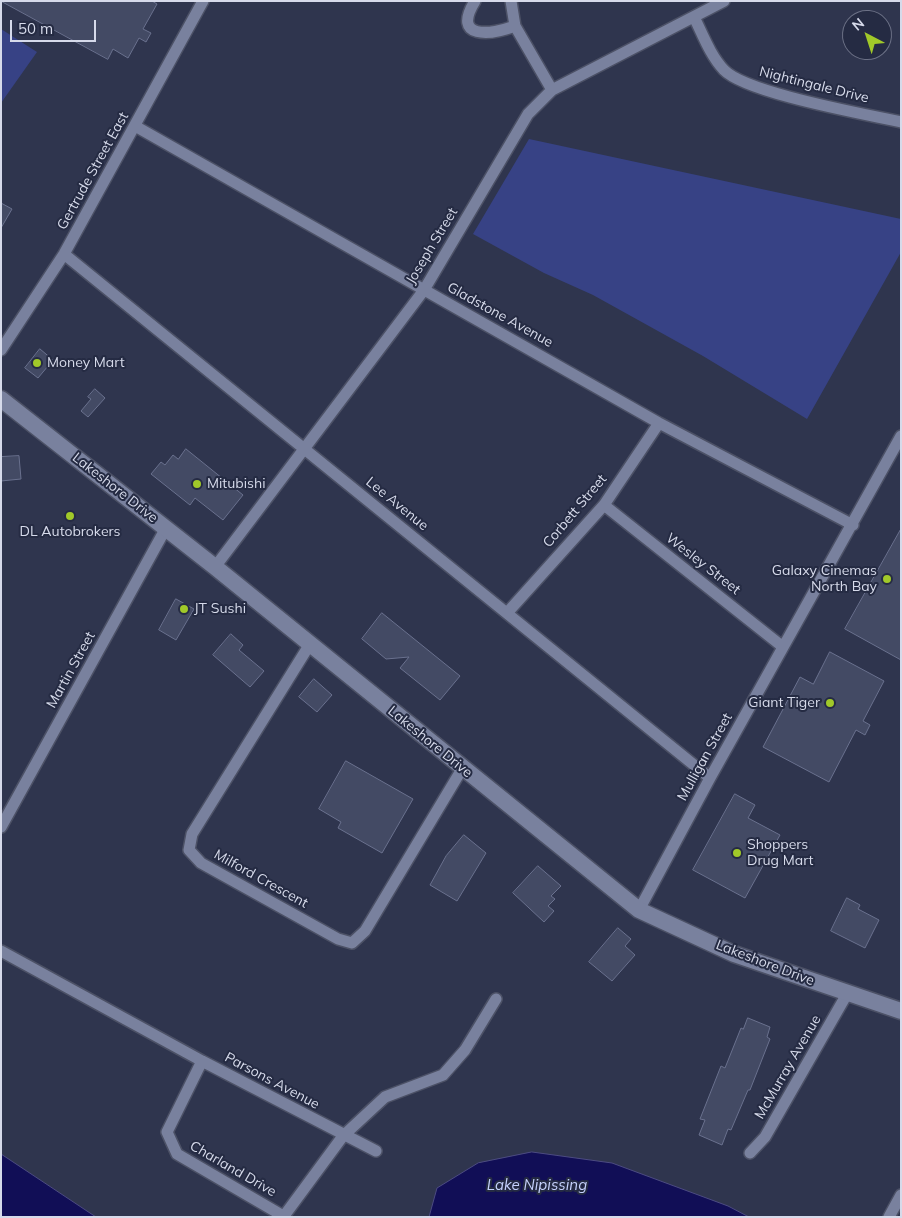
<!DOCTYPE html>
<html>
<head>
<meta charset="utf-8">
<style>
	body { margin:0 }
	#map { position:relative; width:902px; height:1218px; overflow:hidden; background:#2f354e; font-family:Mulish,sans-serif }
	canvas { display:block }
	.frame { position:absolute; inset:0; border:2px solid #d6daea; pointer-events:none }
	.north { position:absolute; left:842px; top:10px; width:50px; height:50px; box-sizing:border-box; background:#252b43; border:1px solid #6c7186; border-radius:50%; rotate:320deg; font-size:14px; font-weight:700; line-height:20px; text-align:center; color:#d6daea }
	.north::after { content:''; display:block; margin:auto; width:18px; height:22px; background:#a1c929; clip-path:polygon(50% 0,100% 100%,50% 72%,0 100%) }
	.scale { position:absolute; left:10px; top:20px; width:86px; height:22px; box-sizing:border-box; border:2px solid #d6daea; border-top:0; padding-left:6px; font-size:15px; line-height:18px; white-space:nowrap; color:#d6daea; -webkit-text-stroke:4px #252b43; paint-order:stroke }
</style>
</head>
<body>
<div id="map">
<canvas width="902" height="1218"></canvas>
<div class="frame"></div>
<div class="north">N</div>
<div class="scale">50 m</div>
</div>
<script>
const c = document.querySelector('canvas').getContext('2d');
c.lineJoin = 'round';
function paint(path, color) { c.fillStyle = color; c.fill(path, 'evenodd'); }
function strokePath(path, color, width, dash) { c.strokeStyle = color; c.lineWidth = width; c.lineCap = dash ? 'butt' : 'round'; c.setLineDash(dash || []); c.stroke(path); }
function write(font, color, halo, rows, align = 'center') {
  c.font = font + ' Mulish,sans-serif'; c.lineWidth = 4; c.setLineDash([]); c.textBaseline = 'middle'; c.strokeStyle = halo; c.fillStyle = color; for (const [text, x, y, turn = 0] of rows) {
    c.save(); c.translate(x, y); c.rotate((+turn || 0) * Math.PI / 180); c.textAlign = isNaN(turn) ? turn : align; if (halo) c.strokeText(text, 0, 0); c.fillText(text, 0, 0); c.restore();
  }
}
const green = new Path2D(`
	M1,29L37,52L1,103Z
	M529,139L901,219V252L807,419L703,356L593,295L544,273L473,234Z`);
const water = new Path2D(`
	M532,1152L612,1163L728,1206L749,1217H429L437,1188L478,1163Z
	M1,1154L96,1217H1Z`);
const building = new Path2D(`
	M1,1H152L157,4L143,29L151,33L146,42L139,38L128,58L113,49L108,59Z
	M1,203L12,209L1,228Z
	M40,349L53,360L38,378L25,368Z
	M95,389L105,398L88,417L81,411L91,399L88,397Z
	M186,449L243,495L223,520L195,498L190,505L151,474L161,462L165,465L173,455L178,459Z
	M19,456L21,479L1,481V457Z
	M901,529V660L845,629Z
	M176,599L194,609L176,640L159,630Z
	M382,613L460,676L440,700L400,668L409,657L386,659L362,639Z
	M231,634L243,645L239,650L264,671L250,687L213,655Z
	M830,652L884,681L863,721L870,725L865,735L856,730L829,782L763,747L800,677L813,684Z
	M314,679L332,695L317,712L299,697Z
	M346,761L413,799L382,853L338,828L341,822L319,809Z
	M735,794L755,805L748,818L780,835L745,898L693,870Z
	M464,835L486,853L457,901L430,885L446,856Z
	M538,866L561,886L551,896L555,899L548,906L554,911L544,922L513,893Z
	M847,898L860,905L858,909L879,920L865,948L831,931Z
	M618,928L631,939L625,946L635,955L612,981L589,962Z
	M748,1018L770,1027L767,1037L770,1039L750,1090H748L731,1130L728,1129L722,1145L699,1135L705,1120L700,1119L721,1066L725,1068L741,1028L743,1029Z`);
const street = new Path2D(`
	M475,1C451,40 491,35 515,26
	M511,1L515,26L552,90
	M694,17C703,35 710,55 724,70C746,93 865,114 901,122
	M135,126L659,423L853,525
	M64,254L710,778
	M1,350L64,254L203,1
	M604,505L783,647
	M215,567L424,290L528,114L552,90L724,1
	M507,613L604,505L659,423
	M310,644L192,834L189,850L201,863L338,939L352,943L365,931L462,769
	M1,827L166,528
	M639,910L710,778L901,436
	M1,951L202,1061L376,1151
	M202,1061L167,1132L177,1154L285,1217
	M750,1153L765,1137L847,994
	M284,1216L343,1136L385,1097L443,1075L465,1050L496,999
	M889,1217L901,1195`);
const secondary = new Path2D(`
	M1,399L215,567L639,910L734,954L901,1011`);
const markers = [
	[37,363,5,"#a1c929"],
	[197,484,5,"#a1c929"],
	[70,516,5,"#a1c929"],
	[887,579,5,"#a1c929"],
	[184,609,5,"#a1c929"],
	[830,703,5,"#a1c929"],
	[737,853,5,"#a1c929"]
];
const streetNames = [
	["Nightingale Drive",814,85,14],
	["Gertrude Street East",93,171,-61],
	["Joseph Street",432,246,-59],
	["Gladstone Avenue",500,315,29],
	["Lakeshore Drive",115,488,38],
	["Lee Avenue",397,504,39],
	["Corbett Street",575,511,-50],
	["Wesley Street",703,564,38],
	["Martin Street",71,670,-61],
	["Lakeshore Drive",430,742,39],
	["Mulligan Street",705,757,-61],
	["Milford Crescent",261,879,29],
	["Lakeshore Drive",765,963,21],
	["McMurray Avenue",788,1067,-60],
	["Parsons Avenue",272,1081,28],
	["Charland Drive",233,1169,30]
];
const poiNames = [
	["Money Mart",47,363],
	["Mitubishi",207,484],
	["DL Autobrokers",70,532,"center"],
	["Galaxy Cinemas",877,571,"right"],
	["North Bay",877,587,"right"],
	["JT Sushi",194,609],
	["Giant Tiger",820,703,"right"],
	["Shoppers",747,845],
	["Drug Mart",747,861]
];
const waterNames = [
	["Lake Nipissing",537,1185]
];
paint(green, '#374285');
paint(water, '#110e56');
strokePath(water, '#4c4b82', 1);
paint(building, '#434a64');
strokePath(building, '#6a718e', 1);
strokePath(street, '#4c5166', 14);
strokePath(secondary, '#4c5166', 19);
strokePath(street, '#79819e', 11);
strokePath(secondary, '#79819e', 16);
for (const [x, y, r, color] of markers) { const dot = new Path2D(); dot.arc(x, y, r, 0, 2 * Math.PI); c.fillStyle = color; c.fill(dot); strokePath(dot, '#252b43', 2); }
write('14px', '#d6daea', '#252b43', streetNames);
write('14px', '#d6daea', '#252b43', poiNames, 'left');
write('italic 15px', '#c5d1fc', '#252b43', waterNames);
</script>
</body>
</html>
